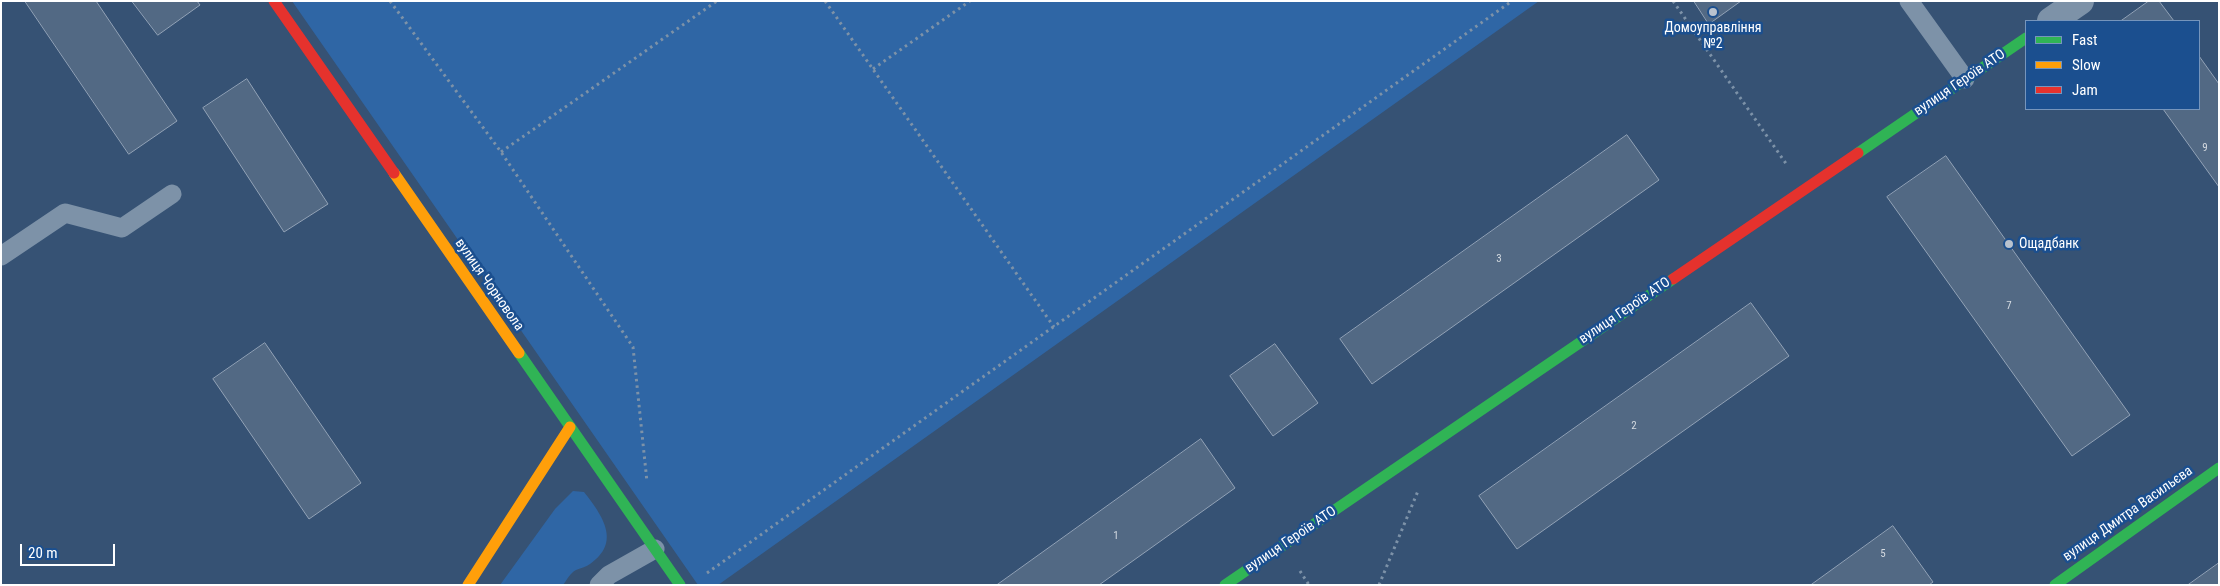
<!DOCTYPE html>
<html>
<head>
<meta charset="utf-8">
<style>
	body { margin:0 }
	#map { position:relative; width:2220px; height:586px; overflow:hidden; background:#365274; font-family:"Roboto Condensed",sans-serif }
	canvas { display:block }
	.frame { position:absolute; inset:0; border:2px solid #fff; pointer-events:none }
	.legend { position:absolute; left:2025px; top:20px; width:175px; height:90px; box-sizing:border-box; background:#1b4f8f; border:1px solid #7695bc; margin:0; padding:6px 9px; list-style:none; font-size:15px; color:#fff }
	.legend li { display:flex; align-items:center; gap:10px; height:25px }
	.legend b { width:25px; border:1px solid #7695bc }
	.scale { position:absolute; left:20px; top:544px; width:95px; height:22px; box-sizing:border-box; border:2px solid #fff; border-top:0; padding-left:6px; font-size:15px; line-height:18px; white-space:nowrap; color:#fff; -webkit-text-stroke:4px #1b4f8f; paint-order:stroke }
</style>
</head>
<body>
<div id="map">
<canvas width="2220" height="586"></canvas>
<div class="frame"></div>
<ul class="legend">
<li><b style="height:6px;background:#30b455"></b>Fast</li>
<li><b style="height:6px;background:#ff9f0a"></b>Slow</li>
<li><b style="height:6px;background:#e5322d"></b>Jam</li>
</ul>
<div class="scale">20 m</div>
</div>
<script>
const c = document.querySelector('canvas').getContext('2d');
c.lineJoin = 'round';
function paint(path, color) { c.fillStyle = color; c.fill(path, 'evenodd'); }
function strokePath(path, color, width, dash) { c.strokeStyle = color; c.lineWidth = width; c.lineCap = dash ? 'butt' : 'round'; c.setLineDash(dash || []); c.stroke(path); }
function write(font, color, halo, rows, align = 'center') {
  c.font = font + ' "Roboto Condensed",sans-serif'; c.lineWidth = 5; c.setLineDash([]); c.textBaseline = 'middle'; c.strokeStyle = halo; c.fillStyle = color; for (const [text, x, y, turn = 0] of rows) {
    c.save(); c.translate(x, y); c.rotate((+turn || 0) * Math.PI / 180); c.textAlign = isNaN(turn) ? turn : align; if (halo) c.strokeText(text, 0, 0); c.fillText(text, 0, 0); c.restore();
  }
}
const green = new Path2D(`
	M292,1H1539L718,585H698Z
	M573,491L584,492C602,515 622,542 590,564C586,567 580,568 576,570C570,573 567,580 563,585H500L555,509Z`);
const building = new Path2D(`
	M25,1H96L177,121L129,154Z
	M132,1H197L200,5L158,35Z
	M1694,1H1741L1709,24Z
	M2149,1H2159L2174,21H2121Z
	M2199,56L2219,84V187L2163,109H2199Z
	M247,79L328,204L284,232L203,108Z
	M1627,135L1659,180L1372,384L1340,339Z
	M1946,156L2130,415L2072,456L1887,197Z
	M1751,303L1789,356L1517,549L1479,496Z
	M265,343L361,483L309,519L213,379Z
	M1275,344L1318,403L1273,436L1230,376Z
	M1201,439L1235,488L1099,585H997Z
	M1893,526L1933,582L1929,585H1811Z
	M2219,563V585H2188Z`);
const path = new Path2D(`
	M390,1L501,152L633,347L647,482
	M825,1L1054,327
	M1673,1L1787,165
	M873,69L970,1
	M501,152L717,1
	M1300,571L1309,585
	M707,573L1512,1
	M1379,585L1418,491`);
const lane = new Path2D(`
	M1909,1L1965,79
	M1,256L65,213L122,228L172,194
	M599,585L609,575L655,549`);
const street = new Path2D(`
	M2051,21L2080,1`);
const fast = new Path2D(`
	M1858,153L2026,38
	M519,353L680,585
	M1225,585L1673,279
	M2055,585L2219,468`);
const slow = new Path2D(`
	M394,173L519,353
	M468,585L570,427`);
const jam = new Path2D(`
	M274,1L394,173
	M1673,279L1858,153`);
const markers = [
	[1713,12,5,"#b9c2ce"],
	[2009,244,5,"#b9c2ce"]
];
const numberNames = [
	["9",2205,148],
	["3",1499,259],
	["7",2009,306],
	["2",1634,426],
	["1",1116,536],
	["5",1883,554]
];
const poiNames = [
	["Домоуправління",1713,28],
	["№2",1713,44],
	["Ощадбанк",2019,244,"left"]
];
const streetNames = [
	["вулиця Героїв АТО",1960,83,-34],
	["вулиця Чорновола",489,285,55],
	["вулиця Героїв АТО",1625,311,-34],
	["вулиця Дмитра Васильєва",2128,514,-35],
	["вулиця Героїв АТО",1291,540,-34]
];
paint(green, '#2f66a5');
paint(building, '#526984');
strokePath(building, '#92a2b6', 1);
strokePath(path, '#7d92a8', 3, [2.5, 4]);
strokePath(lane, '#7d92a8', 19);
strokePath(street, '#7d92a8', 28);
strokePath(fast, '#30b455', 11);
strokePath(slow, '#ff9f0a', 11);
strokePath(jam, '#e5322d', 11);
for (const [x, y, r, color] of markers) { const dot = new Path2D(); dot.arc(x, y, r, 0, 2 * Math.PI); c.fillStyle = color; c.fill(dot); strokePath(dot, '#1b4f8f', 2); }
write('11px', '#d4dae0', null, numberNames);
write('14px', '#fff', '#1b4f8f', poiNames);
write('14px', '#fff', '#1b4f8f', streetNames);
</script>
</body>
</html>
